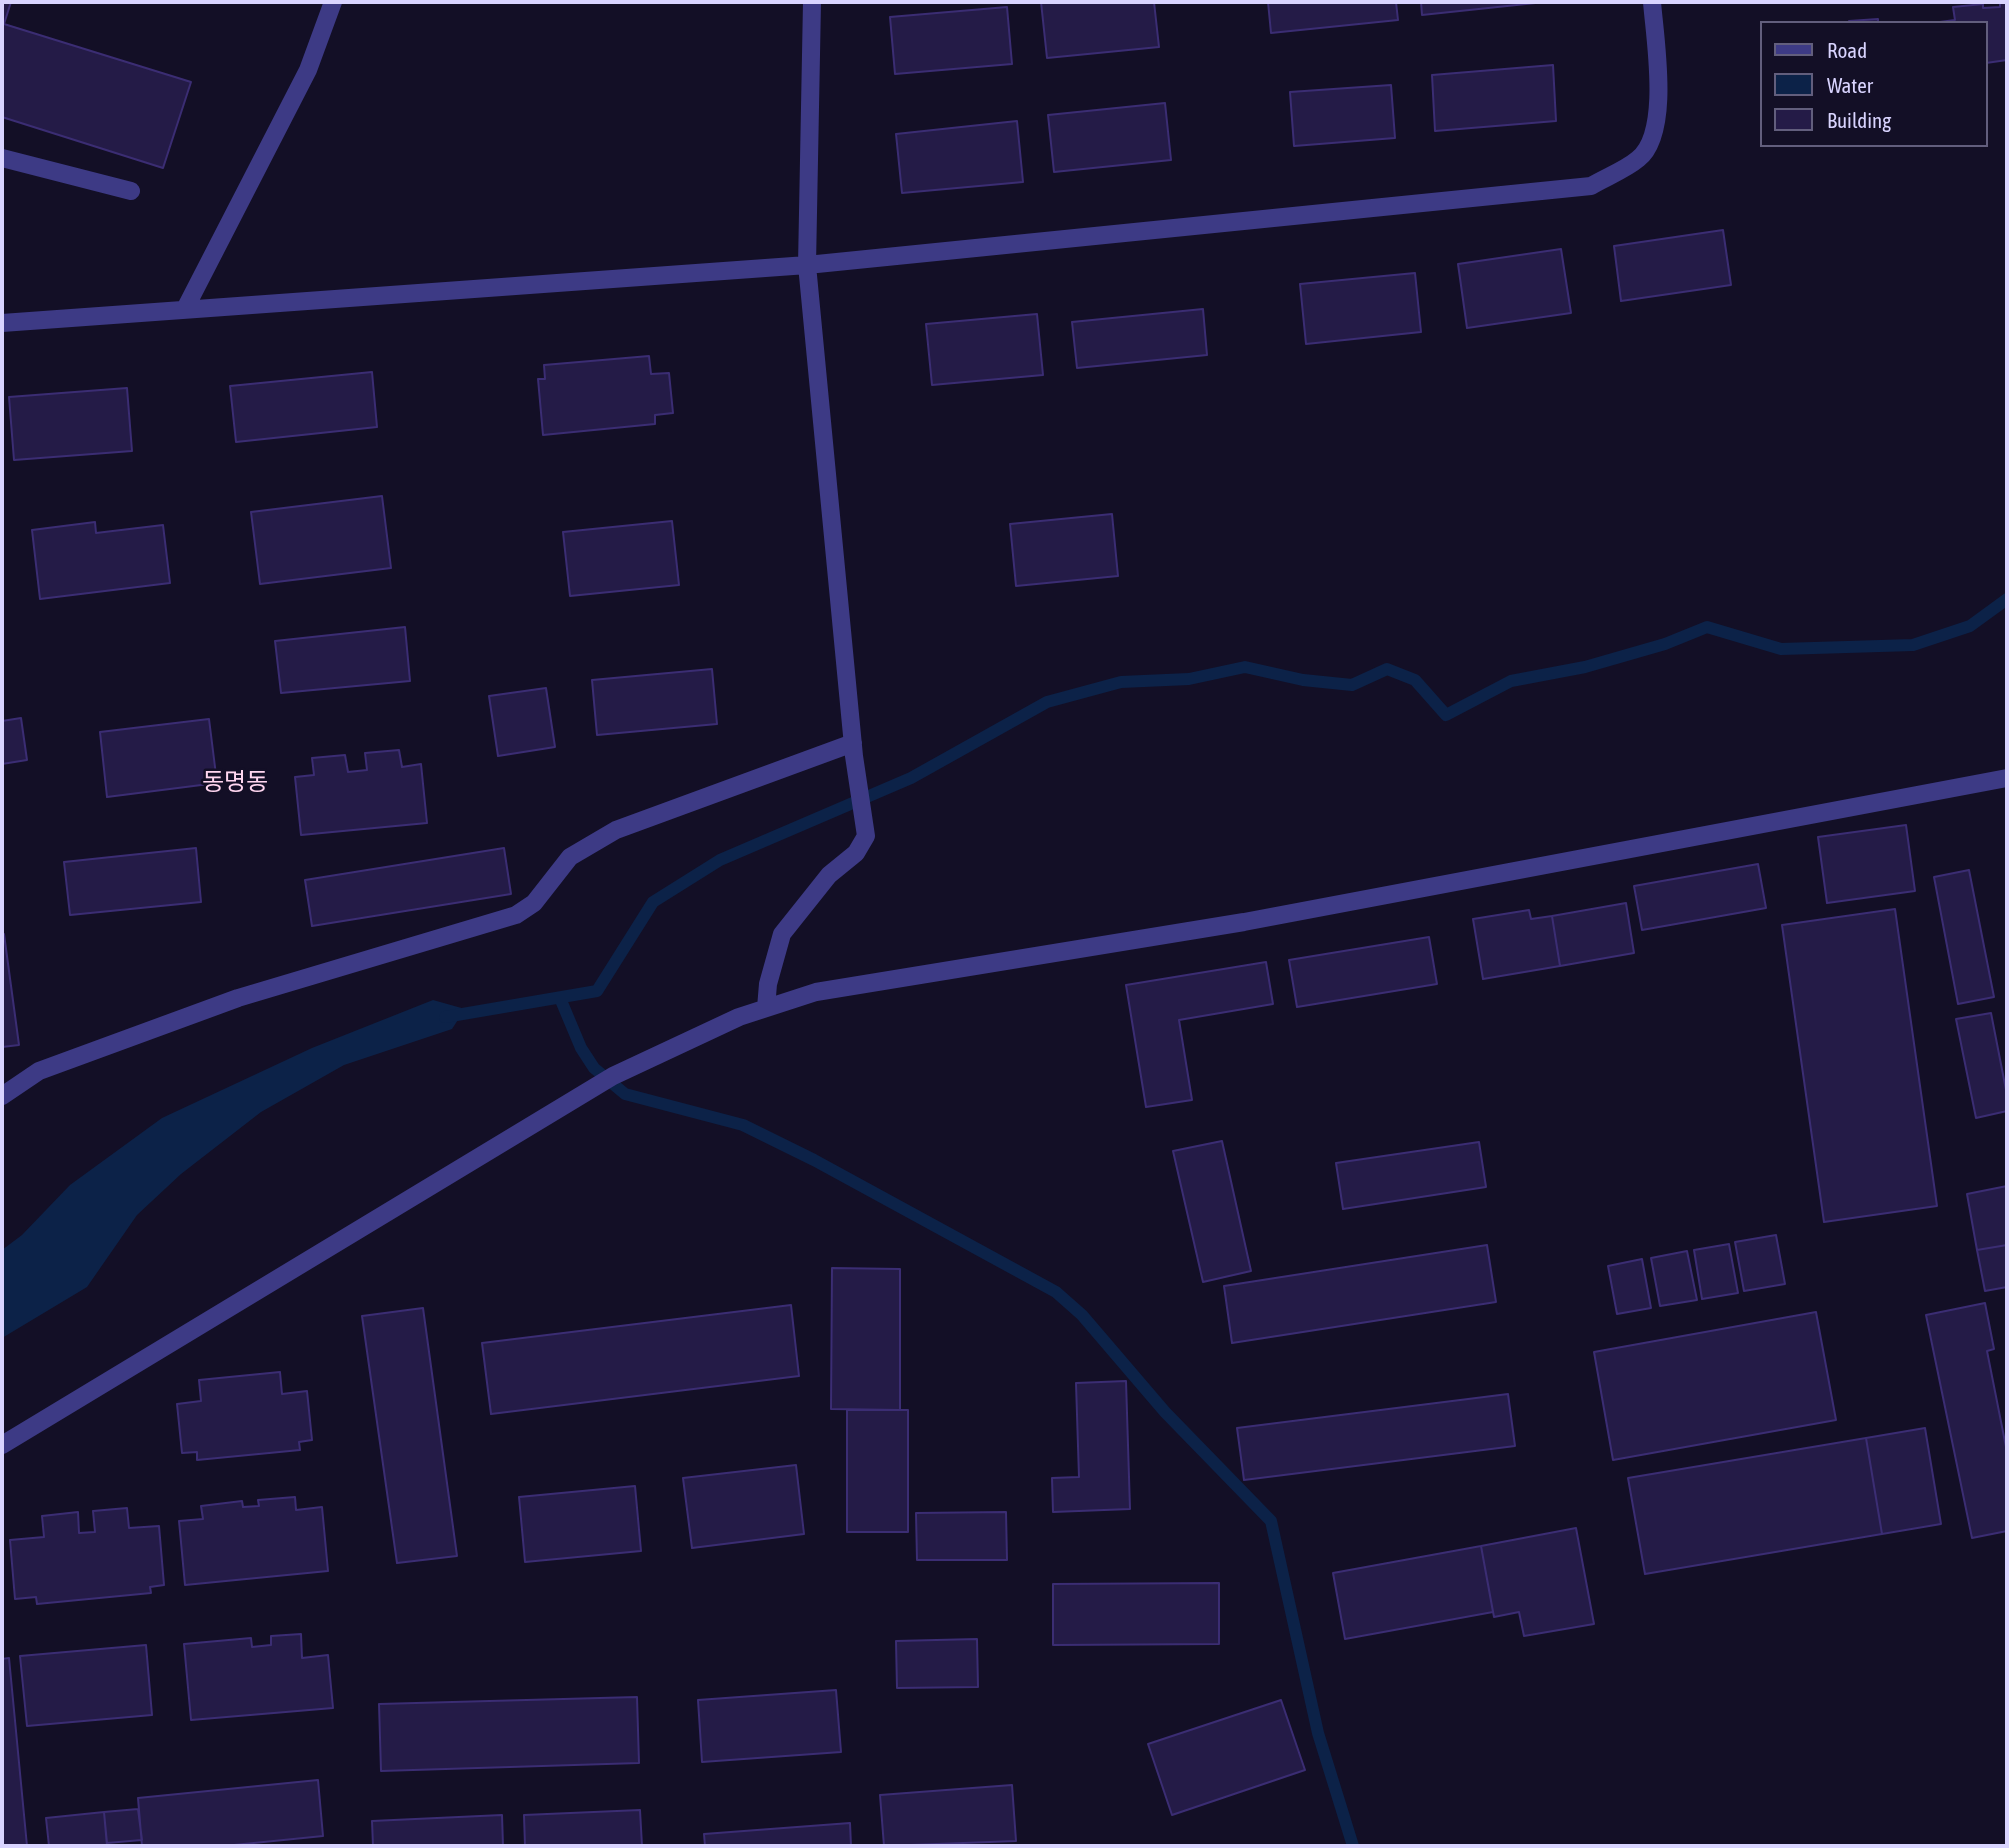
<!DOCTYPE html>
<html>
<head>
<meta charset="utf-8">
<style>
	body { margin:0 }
	#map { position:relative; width:2009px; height:1848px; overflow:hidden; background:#130f26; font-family:"Asap Condensed",sans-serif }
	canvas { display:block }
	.frame { position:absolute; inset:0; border:4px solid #d9d4ff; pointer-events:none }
	.legend { position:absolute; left:1760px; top:21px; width:228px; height:126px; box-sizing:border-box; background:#130f26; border:2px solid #625e7d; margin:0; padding:9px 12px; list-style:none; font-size:21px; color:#d9d4ff }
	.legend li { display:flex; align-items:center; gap:14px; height:35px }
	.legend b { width:35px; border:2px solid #625e7d }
</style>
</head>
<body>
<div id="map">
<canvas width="2009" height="1848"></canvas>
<div class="frame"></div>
<ul class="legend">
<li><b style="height:9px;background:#3d3a85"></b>Road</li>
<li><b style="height:19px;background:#0c2248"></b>Water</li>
<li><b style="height:19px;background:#241b47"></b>Building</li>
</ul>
</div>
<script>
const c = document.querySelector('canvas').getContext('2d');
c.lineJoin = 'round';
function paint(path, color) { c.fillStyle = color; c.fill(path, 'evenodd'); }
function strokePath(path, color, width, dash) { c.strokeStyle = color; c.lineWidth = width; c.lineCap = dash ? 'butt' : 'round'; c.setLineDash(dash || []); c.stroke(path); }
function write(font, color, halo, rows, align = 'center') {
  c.font = font + ' "Asap Condensed","Noto Sans KR",sans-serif'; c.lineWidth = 5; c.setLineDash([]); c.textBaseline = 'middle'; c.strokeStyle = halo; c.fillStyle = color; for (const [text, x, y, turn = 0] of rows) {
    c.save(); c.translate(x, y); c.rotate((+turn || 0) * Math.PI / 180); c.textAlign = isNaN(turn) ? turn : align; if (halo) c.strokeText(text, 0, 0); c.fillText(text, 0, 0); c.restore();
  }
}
const water = new Path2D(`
	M433,1000L465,1009L452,1029L344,1065L261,1112L181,1174L137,1215L87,1287L2,1338V1250L22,1235L70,1185L162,1118L312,1048Z`);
const stream = new Path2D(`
	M560,998L581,1048L594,1068L625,1094L743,1125L814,1160L1056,1292L1082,1315L1165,1412L1271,1521L1318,1733L1353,1846
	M445,1017L597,991L653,902L720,860L911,778L1047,702L1121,682L1189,679L1245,667L1303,680L1352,685L1387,669L1415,680L1446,715L1511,681L1585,667L1665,644L1707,627L1781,649L1913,645L1970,626L2007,599`);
const building = new Path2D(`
	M2,2H11L4,24L191,82L163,168L2,117Z
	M1041,2H1154L1159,47L1047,58Z
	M1268,2H1396L1398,20L1271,33Z
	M1421,2H1545L1422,15Z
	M2000,2H2007V60L1986,63V23H1932L1955,20L1953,7L1983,4V8L2000,7Z
	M1007,7L1012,64L895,74L890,17Z
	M1878,19V23L1849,21Z
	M1553,65L1556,121L1435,131L1432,75Z
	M1391,85L1395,138L1294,146L1290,92Z
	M1165,103L1171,160L1054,172L1048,115Z
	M1017,121L1023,182L902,193L896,134Z
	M1723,230L1731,285L1621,301L1614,246Z
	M1561,249L1571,313L1467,328L1458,264Z
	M1415,273L1421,332L1306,344L1300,284Z
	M1203,309L1207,355L1077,368L1072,322Z
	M1037,314L1043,375L932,385L926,324Z
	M649,356L651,374L669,373L673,413L655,415V424L543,435L538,379H545L544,365Z
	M372,372L377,427L236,442L230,386Z
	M127,388L132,451L14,460L9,397Z
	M382,496L391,568L260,584L251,512Z
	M1112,514L1118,576L1016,586L1010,524Z
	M672,521L679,585L570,596L563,532Z
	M95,522L96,533L163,525L170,583L40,599L32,530Z
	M405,627L410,681L281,693L275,641Z
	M712,669L717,724L597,735L592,680Z
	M546,688L555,747L498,756L489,696Z
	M21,718L27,760L2,764V721Z
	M209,719L217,783L107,797L100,732Z
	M399,750L402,767L421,764L427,823L301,835L295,777L314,775L312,758L345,755L348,772L367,770L365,753Z
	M1906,825L1915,891L1827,903L1818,837Z
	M196,848L201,902L70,915L64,862Z
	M504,848L511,894L312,926L305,880Z
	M1758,864L1766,908L1642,930L1634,886Z
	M1969,870L1994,997L1958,1004L1934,877Z
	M1626,903L1634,953L1560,966L1552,916Z
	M1895,909L1937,1206L1824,1222L1782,925Z
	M1529,910L1531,919L1552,916L1560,966L1483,979L1473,919Z
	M2,934H4L19,1045L2,1047Z
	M1429,937L1437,984L1297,1007L1289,960Z
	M1266,962L1273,1004L1179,1020L1192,1100L1146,1107L1126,985Z
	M1991,1013L2007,1095V1111L1976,1118L1956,1019Z
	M1222,1141L1251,1271L1203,1282L1173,1151Z
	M1479,1142L1486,1187L1343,1209L1336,1163Z
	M2007,1186V1245L1977,1250L1967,1194Z
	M1776,1235L1785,1284L1744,1291L1735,1242Z
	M1729,1244L1738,1293L1702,1299L1694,1250Z
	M1487,1245L1496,1302L1232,1343L1224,1286Z
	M2007,1245V1287L1985,1291L1977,1250Z
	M1687,1251L1697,1300L1660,1306L1651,1258Z
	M1642,1259L1651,1308L1617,1314L1608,1266Z
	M832,1268L900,1269V1410L831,1409Z
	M1985,1303L1994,1349L1987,1351L2007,1452V1531L1972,1538L1926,1315Z
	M791,1305L799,1376L491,1414L482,1343Z
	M423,1308L457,1556L397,1563L362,1316Z
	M1816,1312L1836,1420L1613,1460L1594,1352Z
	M280,1372L282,1394L307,1391L312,1440L299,1442L300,1450L197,1460V1452L182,1453L177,1404L201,1401L199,1380Z
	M1126,1381L1130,1509L1053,1512L1052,1478L1079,1477L1076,1383Z
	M1508,1394L1515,1446L1244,1480L1237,1428Z
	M847,1410H908V1532H847Z
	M1925,1428L1941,1524L1882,1534L1866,1438Z
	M1866,1438L1882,1534L1645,1574L1628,1478Z
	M796,1465L804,1534L692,1548L683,1478Z
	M635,1486L641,1551L525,1562L519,1497Z
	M295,1497L296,1510L322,1507L328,1571L185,1585L179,1521L203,1519L201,1506L242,1501L243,1507L259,1506L258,1500Z
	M127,1508L129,1528L159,1526L164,1585L150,1587L151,1593L37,1604L36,1597L15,1599L10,1540L44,1537L42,1516L78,1512L79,1533L95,1532L93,1511Z
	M1006,1512L1007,1560H917L916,1513Z
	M1576,1528L1594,1624L1524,1636L1519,1612L1494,1617L1481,1546Z
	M1481,1546L1493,1612L1345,1639L1333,1573Z
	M1219,1583V1644L1053,1645V1584Z
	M301,1634L302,1658L328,1655L333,1708L191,1720L184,1644L251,1638L252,1647L271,1645V1636Z
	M977,1639L978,1687L897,1688L896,1641Z
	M146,1645L152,1715L27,1726L20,1656Z
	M9,1658L27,1846H2V1659Z
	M836,1690L841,1752L702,1762L698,1700Z
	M637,1697L639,1763L381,1771L379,1704Z
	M1281,1700L1305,1770L1172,1815L1148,1744Z
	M318,1780L323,1836L224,1846H142L138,1798Z
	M1012,1785L1016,1841L884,1846L880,1795Z
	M138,1809L142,1840L107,1843L104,1812Z
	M640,1810L642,1846H525L524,1815Z
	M104,1812L107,1846H49L46,1818Z
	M502,1815L503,1846H373L372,1821Z
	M850,1823L851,1846H705L704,1834Z`);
const minor = new Path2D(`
	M2,158L131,191
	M185,309L308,70L333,2
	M2,323L807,265L1591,186C1606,177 1625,170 1638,159C1671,133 1655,40 1652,2
	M766,1008L768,984L782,934L829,875L856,853L866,836L854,756L807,265L812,2
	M2,1096L39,1071L238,998L516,915L534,903L570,857L616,830L853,743
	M2,1445L613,1076L739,1017L816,992L1244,922L2007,778`);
const quarterNames = [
	["동명동",235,782]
];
paint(water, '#0c2248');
strokePath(stream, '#0c2248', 12);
paint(building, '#241b47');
strokePath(building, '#3b2d73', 2);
strokePath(minor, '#3d3a85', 18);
write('24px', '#ffd6f0', '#130f26', quarterNames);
</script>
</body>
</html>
